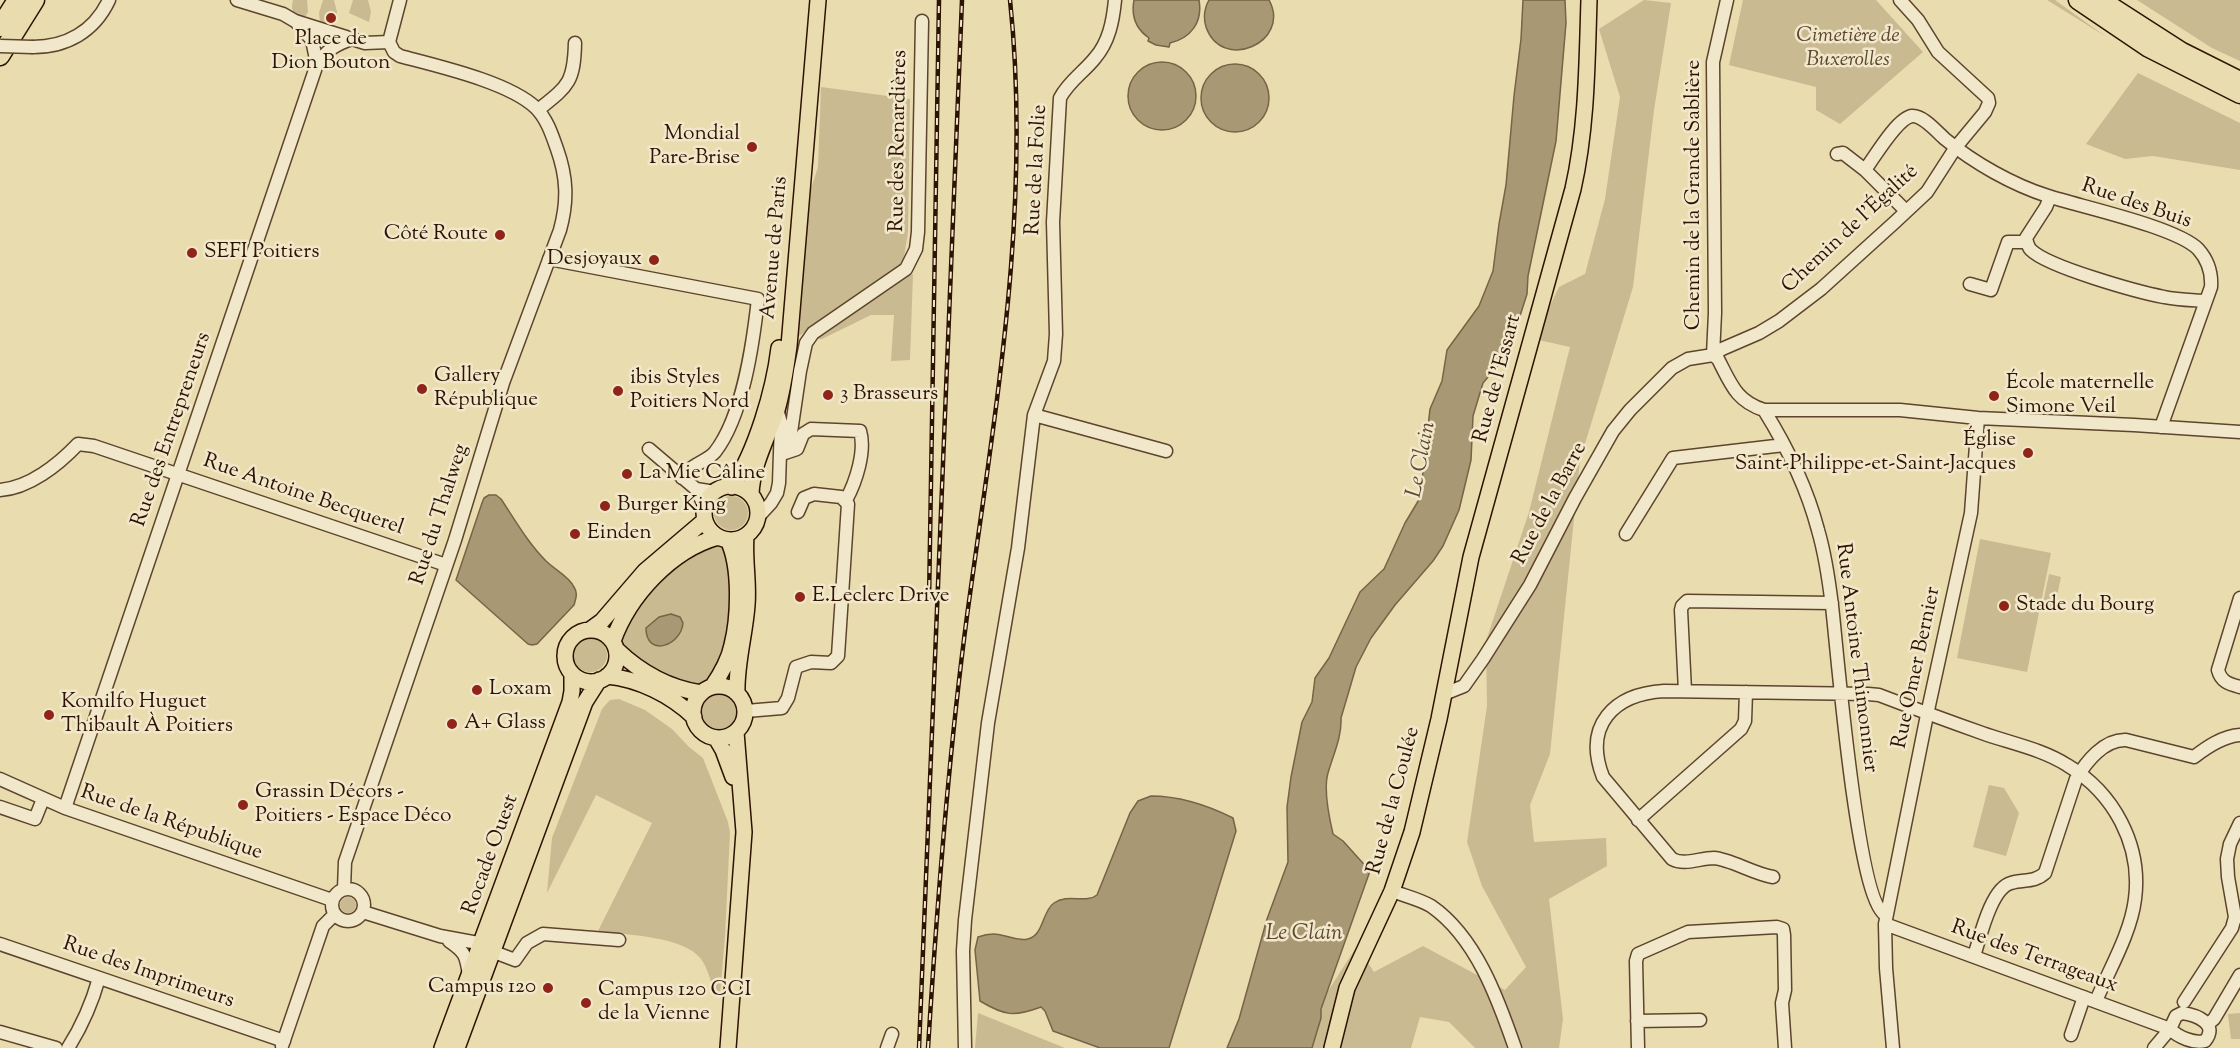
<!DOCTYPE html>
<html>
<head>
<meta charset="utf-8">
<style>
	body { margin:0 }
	canvas { display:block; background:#e9dcaf }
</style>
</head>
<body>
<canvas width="2240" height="1048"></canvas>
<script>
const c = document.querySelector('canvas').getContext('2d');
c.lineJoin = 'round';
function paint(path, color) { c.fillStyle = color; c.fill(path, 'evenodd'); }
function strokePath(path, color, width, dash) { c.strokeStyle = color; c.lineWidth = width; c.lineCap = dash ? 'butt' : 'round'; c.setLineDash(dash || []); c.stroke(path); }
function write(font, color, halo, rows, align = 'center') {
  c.font = font + ' "Sorts Mill Goudy",serif'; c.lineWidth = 5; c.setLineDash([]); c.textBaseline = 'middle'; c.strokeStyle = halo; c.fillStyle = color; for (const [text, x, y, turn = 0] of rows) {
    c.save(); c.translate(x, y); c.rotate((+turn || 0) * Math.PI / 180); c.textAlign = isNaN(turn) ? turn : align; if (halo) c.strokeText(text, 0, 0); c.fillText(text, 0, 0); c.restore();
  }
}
const green = new Path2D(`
	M293,0H307L308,12L305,17L298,18L293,14L292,6Z
	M323,0H334L337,12V19L327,26L320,23L319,13Z
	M353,0H368L371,12L369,22L349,13Z
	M1644,0L1671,3L1654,110L1633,287L1580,460L1550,754L1530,805L1534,842L1606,838L1607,866L1549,899L1563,1019L1559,1048H1475L1449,1022L1420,1017L1411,1048H1312L1321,1018V1009L1328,991L1357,946L1374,972L1423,946L1505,990L1526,967L1482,886L1467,842L1487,706L1486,641L1529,512L1570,347L1534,339L1559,287L1585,274L1605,199L1620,97L1599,29Z
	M1743,0H1876L1923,52L1840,124L1816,110V87L1729,65Z
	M2047,0H2055L2105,36Z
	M2137,0H2240V61L2212,48Z
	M2138,73L2240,123V170L2153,156L2125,159L2086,144Z
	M821,87L910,99L908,232L903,263L890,274L796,338L811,189L818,167Z
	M913,274L910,360L891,361L894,315H871L822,339H812L906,275Z
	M714 513a17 17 0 1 1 34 0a17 17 0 1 1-34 0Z
	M1980,539L2051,553L2027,672L1957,658Z
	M720,544L726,548L732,594L728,645L708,684C683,693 645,664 624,652L620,642L627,620L653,586L687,556Z
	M2049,574L2061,577L2054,610L2042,608Z
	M573 655a17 17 0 1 1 34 0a17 17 0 1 1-34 0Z
	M702 712a17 17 0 1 1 34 0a17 17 0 1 1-34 0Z
	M619,699L645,710L672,729L689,747L703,758L728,822L730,833L725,936L720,995L716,994C711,984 708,968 701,959C684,936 625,935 598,931L652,823L596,795L547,893L552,838L602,709L610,700Z
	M1989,785L2004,788L2019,813L2006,856L1973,847Z
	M340 905a8 8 0 1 1 16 0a8 8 0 1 1-16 0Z
	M978,1013L1065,1048H975Z
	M2240,1013V1039H2231L2228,1014Z`);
const water = new Path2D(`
	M1134,0H1199C1203,22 1191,38 1170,43L1169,47L1156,45L1148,41L1149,38C1136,29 1131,16 1134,0Z
	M1209,0H1269C1292,42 1222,73 1206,27C1203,17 1204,9 1209,0Z
	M1523,0H1565L1566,23L1556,141L1528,276L1527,294L1511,344L1501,362L1483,383L1473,416L1471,460L1459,510L1443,546L1433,561L1395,605L1371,638L1356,667L1341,718C1342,737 1333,755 1328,773C1323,790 1329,817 1333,834L1343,841L1370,871L1321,1009V1018L1312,1048H1227L1239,1019L1267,919L1288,862L1287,807L1291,777L1302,722L1312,702L1315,678L1329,658L1360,592L1384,569L1405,523L1420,498L1430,409L1442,381L1447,350L1479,306L1493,271L1499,224L1506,185L1514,96L1521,39Z
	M1128 96a34 34 0 1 1 68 0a34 34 0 1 1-68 0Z
	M1201 98a34 34 0 1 1 68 0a34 34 0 1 1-68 0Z
	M489,495H496L501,499C515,520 528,543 546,561C555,570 569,576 574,587C578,593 576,598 574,605L537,644L532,645L528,644L456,580L482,503L484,498Z
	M671,614L680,617L683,623C681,646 646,658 646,628L659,617Z
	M1151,796C1180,796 1207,805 1233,818L1236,831L1169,1048H1100L1053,1031L1045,1011L1041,1007C1014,1017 1005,1016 980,1001L975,950L978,937C1003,928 1011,943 1028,939C1044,935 1042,911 1054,903C1068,893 1086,904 1097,895L1130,813L1138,801Z`);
const minor = new Path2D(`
	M237,0L283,14L295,21L365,43L389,42
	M1115,0C1113,21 1109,42 1095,58C1084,72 1069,81 1060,98L1053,222L1056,334L1054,361L1034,415L1166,451
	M297,23L312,40L317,64
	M389,42L400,0
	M33,47C66,47 94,32 109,0
	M538,110C568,86 574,83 575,43
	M1837,154L1843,153L1865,170L1906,211
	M1865,170C1874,158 1897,118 1912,116C1923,115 1937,132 1945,139C1974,163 2013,185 2048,196C2082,207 2176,227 2198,249C2208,260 2212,272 2211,287L2161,427
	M2050,197L2046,207L2026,238C2027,243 2028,247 2031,250C2048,267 2138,292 2164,297C2177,300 2192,300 2206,301
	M549,259L758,299C753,344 743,416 715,452C710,458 702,461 696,465C690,468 687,473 682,478
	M1970,284L1991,290L2008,242H2027
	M1713,355L1718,359C1731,384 1736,401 1764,410H1900L1978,418L2134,425L2240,432
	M1713,355L1722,349L1759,333L1779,321L1821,289L1895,222L1927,192L1956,147L1985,112L1989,103L1988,98L1938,52L1918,20L1900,0
	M1713,355L1715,313L1713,62L1727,0
	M1764,410C1787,447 1807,488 1818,530C1825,554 1829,581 1832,606C1837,647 1857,904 1886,915
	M649,449L696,489L715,492
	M780,453H785L789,446L800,371L806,343L813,333L906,269L916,249L918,232L922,21
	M785,453L797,449L803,434L811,429L860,431C866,451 856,482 846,500
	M696,489L705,507
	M0,490C29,488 58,465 78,444L94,446L446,565
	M759,516L771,503L777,493L779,483L781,423L777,409
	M1626,534L1673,458L1784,445
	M2240,598L2218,670C2221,682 2229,684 2240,687
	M1685,691L1681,610L1682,606L1687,601L1832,603
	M1444,694L1464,686L1483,659L1530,585L1575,498L1613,431L1630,410L1672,368L1688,359L1713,355
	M746,711L782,708L788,698L796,667L811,662L831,663L838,656L848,504L841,497L814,494L804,498L798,512
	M0,779L65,808L332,900
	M0,807L35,819L43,799
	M65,808L317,64C327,50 336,44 352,39
	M1638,820L1741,729L1745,721L1746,692
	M2240,823L2230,844L2227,859L2228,877L2235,917H2240
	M1773,877C1754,874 1730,859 1714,858C1699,858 1685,866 1672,859L1603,777C1583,725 1614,694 1664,691L1868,694L1879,695C1913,708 1948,721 1982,733C2010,743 2042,749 2067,765C2114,793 2142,845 2135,899C2131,933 2109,970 2096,1001
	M332 905a16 16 0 1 1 32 0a16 16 0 1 1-32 0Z
	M344,889L345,862L455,540L503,383L560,230C568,201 567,177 557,149C552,135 547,119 536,108C509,82 437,66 400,56L394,52L389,42
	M1392,891C1405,896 1419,899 1431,906C1476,937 1498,999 1515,1048
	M363,912L440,936L478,943L494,952L515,960L527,943L543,934L619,940
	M1885,924L2170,1029C2178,1037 2194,1044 2205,1041C2219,1024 2197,1015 2182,1013L2176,1016L2170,1029L2154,1048
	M449,941C465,952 466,955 469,975
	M0,944L284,1041
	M1974,956C1980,938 1991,888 2011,883C2024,879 2034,883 2045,873L2076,779C2086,762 2104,739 2126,740L2194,757C2207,747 2223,736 2240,735
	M2184,1002L2232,928L2235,917
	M1637,1021L1700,1020
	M2208,1024L2214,1019L2240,975
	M0,1032L56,1048
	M2071,1035L2084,997
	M282,1046L323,926L334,915
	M68,1048C82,1026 92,1003 99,978
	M887,1048L892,1034
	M965,1048L963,951L965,920L988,723L1018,548L1034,415
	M1638,1048L1636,961L1638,954L1688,932L1777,927L1783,929L1784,935L1785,990L1782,1003L1785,1048
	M1893,1048L1886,968L1885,924L1928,710L1971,513L1978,418`);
const major = new Path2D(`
	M704 513a27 27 0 1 1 54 0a27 27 0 1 1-54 0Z
	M732,487C756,451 774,390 779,348
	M751,494C752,465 768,437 777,410C783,389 786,368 789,346L818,0
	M591,629L602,621L645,571L705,520
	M565 656a26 26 0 1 1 52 0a26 26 0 1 1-52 0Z
	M613,641C629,596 671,550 718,537
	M617,650C640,672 668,688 701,693
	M607,676C639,679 671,695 694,717
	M693 712a26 26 0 1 1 52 0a26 26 0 1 1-52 0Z
	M712,687C721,674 729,660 732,645C739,617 741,567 728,540
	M737,693C736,664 745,634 747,605C749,582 744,559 746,536
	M716,738L723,750L733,777
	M442,1048L570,702L572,691V674
	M457,1048L585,702L599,680
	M728,1048L744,832L736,732
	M1332,1048L1347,988L1392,891L1412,832L1439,719L1471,557L1573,189C1587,127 1587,63 1589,0`);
const highway = new Path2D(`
	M2078,0L2149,48L2240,94
	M2101,0L2182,52L2240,81
	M0,27L17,0
	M0,56L35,0`);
const rail = new Path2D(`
	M929,601L939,0
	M919,1048L962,0
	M928,1048C937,904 948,759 967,616C995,410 1032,208 1010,0`);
const minorBridge = new Path2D(`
	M0,46L33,47`);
const markers = [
	[331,18,6,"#8f2418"],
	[752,147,6,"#8f2418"],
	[500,235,6,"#8f2418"],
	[192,253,6,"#8f2418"],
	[654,260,6,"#8f2418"],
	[422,389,6,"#8f2418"],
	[618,391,6,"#8f2418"],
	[828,395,6,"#8f2418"],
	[1994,396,6,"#8f2418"],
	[2028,453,6,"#8f2418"],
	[627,474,6,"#8f2418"],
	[605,506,6,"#8f2418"],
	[575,534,6,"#8f2418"],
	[800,597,6,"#8f2418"],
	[2004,606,6,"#8f2418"],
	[477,690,6,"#8f2418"],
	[49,715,6,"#8f2418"],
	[452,724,6,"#8f2418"],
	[243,805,6,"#8f2418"],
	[548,988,6,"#8f2418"],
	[586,1003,6,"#8f2418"]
];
const parkNames = [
	["Cimetière de",1848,37],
	["Buxerolles",1848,61]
];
const poiNames = [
	["Place de",331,40,"center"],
	["Dion Bouton",331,64,"center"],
	["Mondial",740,135,"right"],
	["Pare-Brise",740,159,"right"],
	["Côté Route",488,235,"right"],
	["SEFI Poitiers",204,253],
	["Desjoyaux",642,260,"right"],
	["Gallery",434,377],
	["République",434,401],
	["ibis Styles",630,379],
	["Poitiers Nord",630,403],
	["École maternelle",2006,384],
	["Simone Veil",2006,408],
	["3 Brasseurs",840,395],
	["Église",2016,441,"right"],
	["Saint-Philippe-et-Saint-Jacques",2016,465,"right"],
	["La Mie Câline",639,474],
	["Burger King",617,506],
	["Einden",587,534],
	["E.Leclerc Drive",812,597],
	["Stade du Bourg",2016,606],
	["Loxam",489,690],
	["Komilfo Huguet",61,703],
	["Thibault À Poitiers",61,727],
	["A+ Glass",464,724],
	["Grassin Décors -",255,793],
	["Poitiers - Espace Déco",255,817],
	["Campus 120",536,988,"right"],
	["Campus 120 CCI",598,991],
	["de la Vienne",598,1015]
];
const streetNames = [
	["Rue des Renardières",900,141,-89],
	["Rue de la Folie",1038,170,-87],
	["Chemin de la Grande Sablière",1695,195,-90],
	["Rue des Buis",2136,205,19],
	["Chemin de l'Égalité",1851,230,-43],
	["Avenue de Paris",776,248,-85],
	["Rue de l'Essart",1499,379,-75],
	["Rue des Entrepreneurs",173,430,-71],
	["Rue Antoine Becquerel",303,496,19],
	["Rue de la Barre",1551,504,-62],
	["Rue du Thalweg",441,515,-72],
	["Rue Antoine Thimonnier",1855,658,83],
	["Rue Omer Bernier",1918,668,-78],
	["Rue de la Coulée",1395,801,-75],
	["Rue de la République",171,824,19],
	["Rocade Ouest",492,855,-70],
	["Rue des Terrageaux",2034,958,20],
	["Rue des Imprimeurs",148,974,19]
];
const waterNames = [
	["Le Clain",1423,460,-79],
	["Le Clain",1304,935]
];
paint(green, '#c9ba92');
paint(water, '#a99874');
strokePath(water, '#786346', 1.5);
strokePath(minor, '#5d452d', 15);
strokePath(major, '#2e1302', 18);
strokePath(highway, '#2e1302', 21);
strokePath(minor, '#f1e8cb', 12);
strokePath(major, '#e9dcaf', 15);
strokePath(highway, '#e9dcaf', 18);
strokePath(rail, '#2e1302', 4.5);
strokePath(rail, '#f1e8cb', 2, [7]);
strokePath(minorBridge, '#5d452d', 15, []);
strokePath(minorBridge, '#f1e8cb', 12);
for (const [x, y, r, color] of markers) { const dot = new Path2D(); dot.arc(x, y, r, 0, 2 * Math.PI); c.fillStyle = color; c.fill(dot); strokePath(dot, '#f1e8cb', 2); }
write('italic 21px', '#5c452d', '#f1e8cb', parkNames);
write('21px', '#2e1302', '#f1e8cb', poiNames, 'left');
write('21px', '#2e1302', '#f1e8cb', streetNames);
write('italic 22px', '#5f4830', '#f1e8cb', waterNames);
</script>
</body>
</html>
